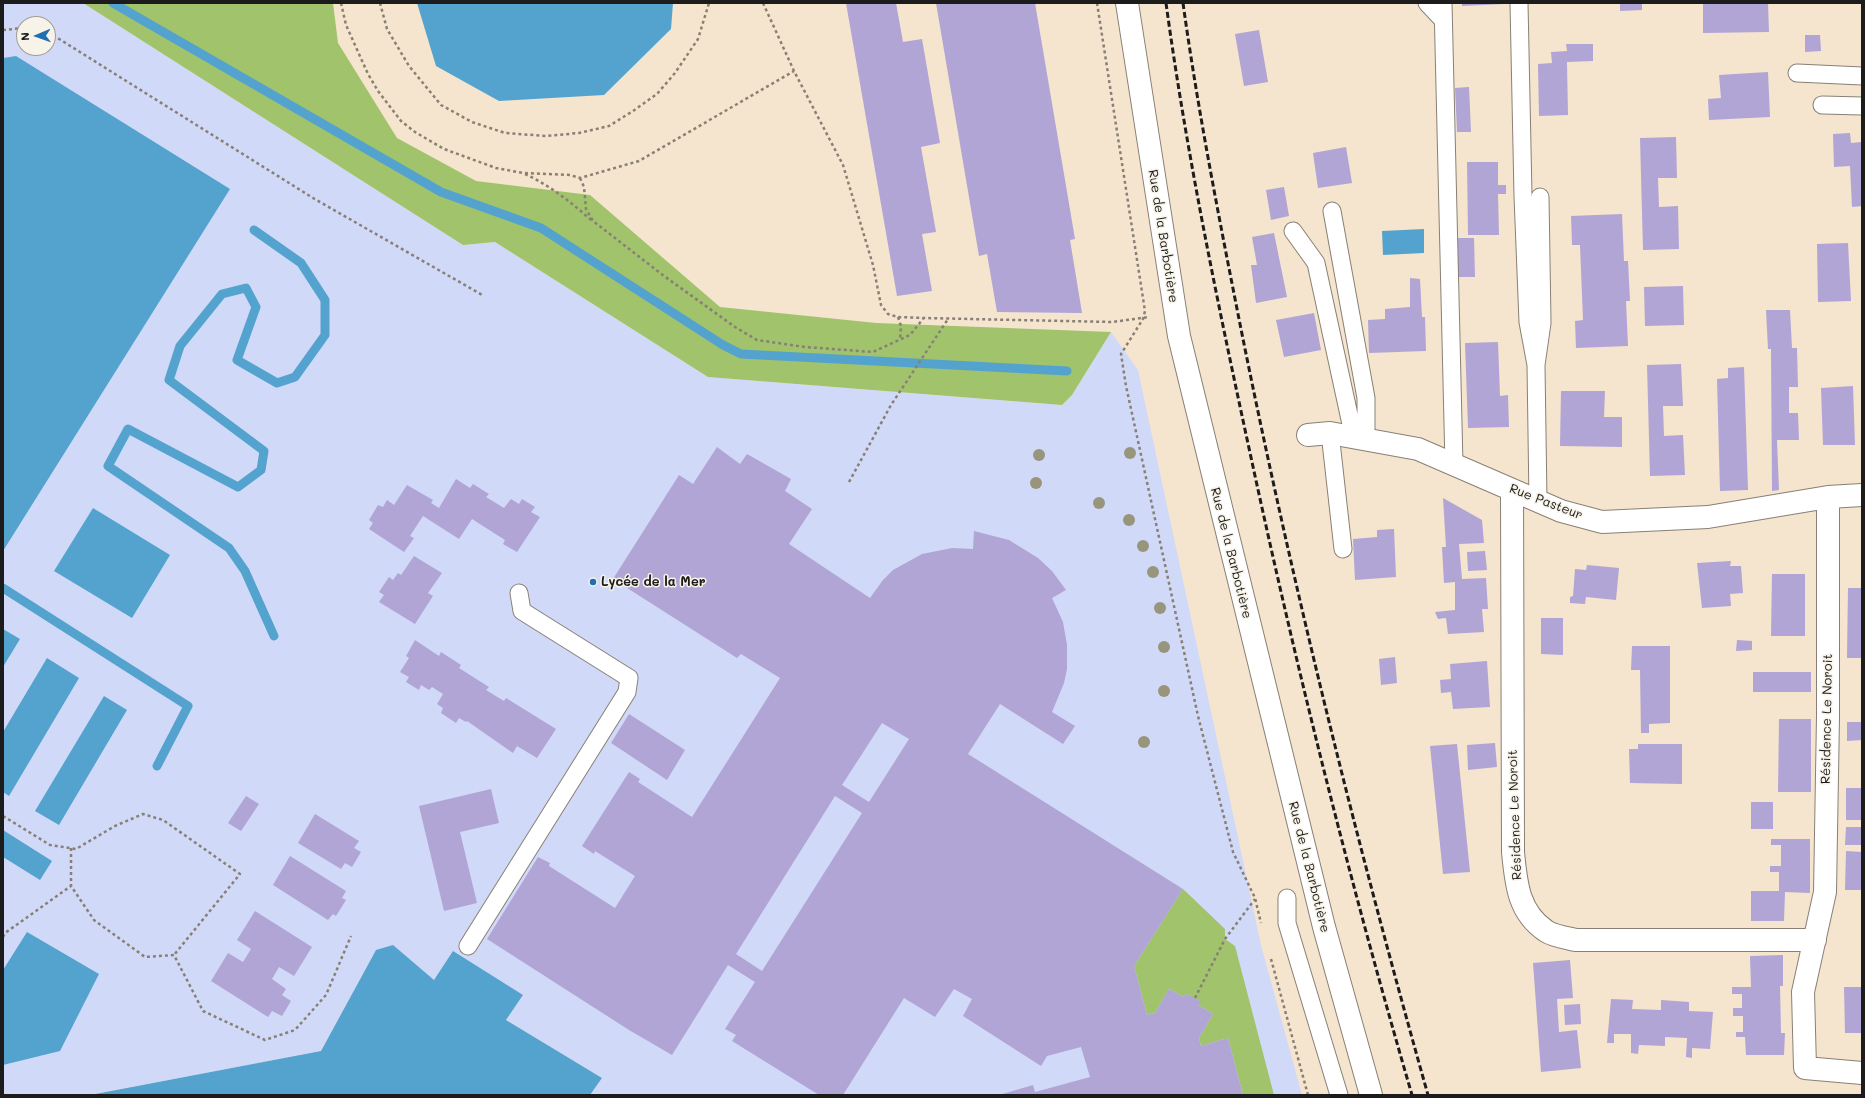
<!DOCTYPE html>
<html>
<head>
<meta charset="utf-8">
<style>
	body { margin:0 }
	#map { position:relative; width:1865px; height:1098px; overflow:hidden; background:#f5e4ce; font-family:Mali,sans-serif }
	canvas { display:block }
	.frame { position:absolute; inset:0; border:4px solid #1c1c1c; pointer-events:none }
	.north { position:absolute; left:16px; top:16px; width:40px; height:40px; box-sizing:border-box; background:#f7f3e8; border:1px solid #9f9d96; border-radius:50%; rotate:268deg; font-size:11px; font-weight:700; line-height:16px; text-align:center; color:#1c1c1c }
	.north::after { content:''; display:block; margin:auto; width:14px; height:18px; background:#1f6fb2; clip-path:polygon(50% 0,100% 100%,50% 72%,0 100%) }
</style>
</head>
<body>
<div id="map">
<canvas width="1865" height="1098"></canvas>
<div class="frame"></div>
<div class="north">N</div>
</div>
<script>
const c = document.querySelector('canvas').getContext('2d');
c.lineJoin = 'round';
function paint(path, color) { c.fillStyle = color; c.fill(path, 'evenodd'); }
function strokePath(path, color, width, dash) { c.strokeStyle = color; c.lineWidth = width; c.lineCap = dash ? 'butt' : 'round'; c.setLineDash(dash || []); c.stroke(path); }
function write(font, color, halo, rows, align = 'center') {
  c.font = font + ' Mali,sans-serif'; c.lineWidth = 3; c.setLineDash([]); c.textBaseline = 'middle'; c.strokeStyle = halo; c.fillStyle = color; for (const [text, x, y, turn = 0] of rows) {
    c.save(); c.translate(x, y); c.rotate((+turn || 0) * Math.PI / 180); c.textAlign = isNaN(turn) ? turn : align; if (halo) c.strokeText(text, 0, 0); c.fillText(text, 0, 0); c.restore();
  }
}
const built = new Path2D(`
	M3,3H83L463,245L495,242L708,377L1062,405L1072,395L1111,332L1138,370L1261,945L1302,1095H590L602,1078L506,1020L523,995L435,980L376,950L321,1051L90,1095H3ZM24,24H48V48H24Z`);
const green = new Path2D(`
	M83,3H333L338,43L397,138L476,181L590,195L720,307L876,323L1111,332L1072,395L1062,405L708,377L495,242L463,245Z
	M1183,889L1225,929V939L1235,946L1274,1095H1243L1228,1038L1201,1046L1199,1038L1213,1014L1198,1005L1200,1001L1186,994L1184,997L1169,989L1155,1013L1147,1015L1134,966Z`);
const water = new Path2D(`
	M417,3H673L671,29L604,95L499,101L436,66Z
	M16,56L230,189L3,551V58Z
	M1424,229V253L1383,255L1382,231Z
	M93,508L170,555L132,618L54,571Z
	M3,629L20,639L3,667Z
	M47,658L79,678L9,796L3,792V732Z
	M104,696L127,710L59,825L35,811Z
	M3,830L52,861L40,880L3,857Z
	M27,932L99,974L60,1051L3,1065V970Z
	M393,945L434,980L453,951L523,995L506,1020L602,1078L590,1095H90L321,1051L376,950Z`);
const stream = new Path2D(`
	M113,3L441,192L541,228L723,345L741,354L1067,371
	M254,230L301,263L325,300V335L295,377L277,383L237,360L256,307L246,288L222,294L180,346L169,380L264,451L261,470L238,487L128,429L108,466L229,548L245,571L274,636
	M3,588L188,706L157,766`);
const building = new Path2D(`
	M846,3H896L903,42L922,39L940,143L921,147L936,232L922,234L932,291L897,296Z
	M936,3H1035L1075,239L1070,240L1082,313L997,312L987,254L979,256Z
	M1462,3H1504V4L1462,6Z
	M1620,3H1642V10L1620,11Z
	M1703,3H1768L1769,32L1703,33Z
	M1259,30L1268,82L1244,86L1235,34Z
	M1805,35H1820L1821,51L1805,52Z
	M1566,44H1593V61L1567,62L1568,115L1539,116L1538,64L1552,63L1551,52L1567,51Z
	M1768,72L1770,117L1709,120L1708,99L1721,98L1719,75Z
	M1469,87L1471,132H1457L1455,88Z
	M1850,133L1851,143L1862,142V206L1852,207L1850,166L1834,167L1833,134Z
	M1676,137L1677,178H1658L1659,207L1678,206L1679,249L1643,250L1640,138Z
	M1346,147L1352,183L1318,188L1313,153Z
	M1467,162H1498V185H1506V194H1498L1499,235H1468Z
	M1284,187L1289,216L1271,220L1266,190Z
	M1622,214L1624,261H1628L1630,301H1626L1628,346L1576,348L1575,321L1583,320L1580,245H1572L1571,216Z
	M1274,233L1287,297L1256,303L1251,265H1257L1252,237Z
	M1456,238H1474L1475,277H1457Z
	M1848,243L1851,301L1818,302L1817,244Z
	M1410,278L1420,279L1422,317H1425L1426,351L1369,353L1368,320L1385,319V309L1410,307Z
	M1683,286L1684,325L1645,326L1644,287Z
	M1766,310H1790L1792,348H1797L1798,387H1789V413H1798L1799,440H1777L1779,490L1772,491L1771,349H1768Z
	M1314,313L1321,350L1284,357L1276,320Z
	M1498,342L1500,396L1508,395L1509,427L1468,428L1465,343Z
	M1681,364L1683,406H1663L1664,436L1683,435L1685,475L1650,476L1647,365Z
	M1744,367L1748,490L1720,491L1717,379L1728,378V368Z
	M1853,386L1855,445H1823L1821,388Z
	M1561,391H1605L1604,417H1622V447L1560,446Z
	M717,447L740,464L747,454L791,479L785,491L812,509L789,544L870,598L883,580L893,570L922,554L952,548L973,549L974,531L1009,540L1038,558L1052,571L1066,590L1052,598L1063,622L1067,645V669L1064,683L1052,712L1075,726L1063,744L1000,704L968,754L1183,889L1134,966L1147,1015L1155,1013L1169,989L1184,997L1186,994L1201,1001L1198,1005L1213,1014L1199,1038L1201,1046L1228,1038L1243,1095H999L1033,1085L1035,1092L1090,1077L1081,1047L1047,1056L1041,1066L963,1016L972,999L954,989L935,1017L904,998L843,1095H819L732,1041L736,1035L725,1029L755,982L728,965L672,1055L629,1030L487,939L538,857L550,863L549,866L615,908L635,876L595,851L594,854L582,846L629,772L640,779L638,782L692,817L780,678L741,654L737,658L613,579L679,475L693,484ZM882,723L909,739L869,802L842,785ZM835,796L862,813L762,971L736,954Z
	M456,479L470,488L473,484L489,494L486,497L504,508L511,499L519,504L522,499L535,507L531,512L540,517L517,552L503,544L505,540L472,519L459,539L423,516L410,536L414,538L404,552L369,529L373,523L369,520L378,505L383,507L387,500L394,505L407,485L433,500L431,503L439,508Z
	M1443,498L1482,520L1484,543L1459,544L1462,579L1486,578L1488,609H1482L1484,632L1448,634L1446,618L1438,619L1435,612L1455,610V582L1444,583L1442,547H1446Z
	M1394,529L1396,577L1355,580L1353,539L1377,537V530Z
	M1485,551L1487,570L1468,571L1467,552Z
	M414,556L442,573L428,593L433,596L415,624L379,602L384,595L379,592L389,577L393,580L398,573L401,575Z
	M1731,561L1730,566H1741L1743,593L1730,594L1731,606L1702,608L1697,563Z
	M1587,565L1619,568L1616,600L1586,597L1585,604L1570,603V597L1573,596L1575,569L1586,570Z
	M1772,574H1805V636H1771Z
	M1848,588H1862V658H1847Z
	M1541,618H1563V655L1541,654Z
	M415,640L439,656L441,652L461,665L459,668L489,687L486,690L504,701L506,698L556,729L537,758L517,746L513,753L467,721L466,722L459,718L456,723L441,713L443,708L437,704L443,694L432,687L429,690L421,685L419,690L406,682L409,677L400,672L409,658L406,656Z
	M1737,640L1752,641V650L1736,651Z
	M1632,646H1670V723L1649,724V733H1641L1640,670H1631Z
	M1395,657L1397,683L1381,685L1379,659Z
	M1487,661L1490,707L1453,709L1451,692L1441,693L1440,680L1451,679L1450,664Z
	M1753,672H1811V692H1753Z
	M629,714L685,750L667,780L611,743Z
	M1779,719H1811V792H1778Z
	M1847,722H1862V740L1847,741Z
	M1495,743L1497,767L1468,770L1467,745Z
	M1457,744L1470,872L1443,874L1430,746Z
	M1638,744H1682V784L1630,783L1629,749H1638Z
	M1846,788H1862V820H1846Z
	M491,789L499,823L460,832L477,903L444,911L419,806Z
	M246,796L259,804L241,831L228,823Z
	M1751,802H1773V829H1751Z
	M315,814L359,841L354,848L361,852L352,867L345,863L341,869L298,843Z
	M1846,827H1862V845H1845Z
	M1771,839H1810V893L1785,892L1784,921H1751V891H1779V872H1770V866H1781V845H1771Z
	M1846,851L1862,852V890H1845Z
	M290,856L346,891L342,898L346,900L336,916L333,914L328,920L273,885Z
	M255,911L312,947L294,976L279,967L272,979L286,989L282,995L291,1001L282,1016L272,1011L268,1017L211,981L228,953L243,962L251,949L237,940Z
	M1783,955V986H1780L1781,1033H1785L1784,1055H1746L1745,1037H1736V1032H1743V1016H1733V1008H1742V994H1732V987H1751L1750,956Z
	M1570,960L1573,998L1557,999L1559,1032L1577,1030L1581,1068L1541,1072L1533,963Z
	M1844,987H1862V1033H1845Z
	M1611,999L1633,1000L1632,1009L1661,1010V1000L1689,1002V1011L1713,1012L1710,1049L1692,1048V1058L1686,1057L1687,1038L1665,1037V1046L1639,1045L1638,1054L1631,1053V1034H1614V1043H1607Z
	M1580,1004L1581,1024L1565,1025L1564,1005Z`);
const path = new Path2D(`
	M341,3L346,25L368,74L378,91L401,121L415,132L444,149L496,168L523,173L570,175L580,178L639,161L794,71
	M380,3L387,29L409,66L441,105L472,122L505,133L546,136L579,133L609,126L633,111L657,94L675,73L698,39L709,3
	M763,3L794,71L843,165L873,265L881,305L888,314L898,317L923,318L1112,322L1149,317
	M1097,3L1145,311L1143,319L1121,354L1126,386L1198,716L1233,852L1255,898L1261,923
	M3,30L24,28
	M48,32L313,198L484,296
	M525,174C549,185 571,202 591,220
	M580,178L584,187L586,209L593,221L664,276L735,327L757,340L805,347L873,352L910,335L923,319
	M898,317L901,326L900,339
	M849,482L891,405L948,319
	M3,816L50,845L76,849L115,826L143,814L163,820L240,874L174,955
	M71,848V886L94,920L145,957L174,955L203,1011L265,1040L295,1030L326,995L351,936
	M3,937L5,933L71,886
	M1271,959L1308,1095
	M1195,998L1225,939L1255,899`);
const service = new Path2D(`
	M1427,3L1443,20
	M1443,3L1454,465
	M1519,3L1523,196L1528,322L1536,365
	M1797,73L1862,76
	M1822,105L1862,106
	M1332,211L1366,398V440
	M1293,231L1316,263L1354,438
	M1330,433L1343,549
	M1538,501L1536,365L1542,323L1540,197
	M1287,898V923L1339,1095
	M468,946L627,692L629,678L522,611L519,593`);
const minor = new Path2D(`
	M1127,3L1179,336L1324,927L1371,1095
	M1308,435L1330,433L1418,449L1561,511L1602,522L1708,517L1828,497L1862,495
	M1512,490L1513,852C1516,883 1518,912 1546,931C1553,936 1567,938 1576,940H1815
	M1828,497V716L1825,892L1803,992L1805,1068L1862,1073`);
const rail = new Path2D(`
	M1166,3C1187,157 1219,310 1252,462C1298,675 1351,886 1412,1095
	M1183,3C1198,111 1219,218 1240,324C1292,584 1356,840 1428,1095`);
const trees = [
	[1130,453],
	[1039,455],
	[1036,483],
	[1099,503],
	[1129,520],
	[1143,546],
	[1153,572],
	[1160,608],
	[1164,647],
	[1164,691],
	[1144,742]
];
const markers = [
	[593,582,4,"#1f6fb2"]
];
const streetNames = [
	["Rue de la Barbotière",1163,236,81],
	["Rue Pasteur",1546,502,21],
	["Rue de la Barbotière",1231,553,76],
	["Résidence Le Noroit",1827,719,-89],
	["Résidence Le Noroit",1515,815,-92],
	["Rue de la Barbotière",1309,867,76]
];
const poiNames = [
	["Lycée de la Mer",601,582]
];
paint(built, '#d1d9f9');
paint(green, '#a0c36c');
paint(water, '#54a3ce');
strokePath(stream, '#54a3ce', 9);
paint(building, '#b0a5d5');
strokePath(service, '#888075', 19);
strokePath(minor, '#888075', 24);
strokePath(path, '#888075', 2.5, [3, 3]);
strokePath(service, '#fff', 17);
strokePath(minor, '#fff', 22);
strokePath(rail, '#1c1c1c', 3, [6, 3]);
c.fillStyle = '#97967c';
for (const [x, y] of trees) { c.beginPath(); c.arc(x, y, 6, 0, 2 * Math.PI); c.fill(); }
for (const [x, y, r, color] of markers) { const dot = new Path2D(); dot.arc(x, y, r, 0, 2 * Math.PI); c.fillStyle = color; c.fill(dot); strokePath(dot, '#f7f3e8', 1.5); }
write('13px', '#1c1c1c', '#f7f3e8', streetNames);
write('bold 13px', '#1c1c1c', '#f7f3e8', poiNames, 'left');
</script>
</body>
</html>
